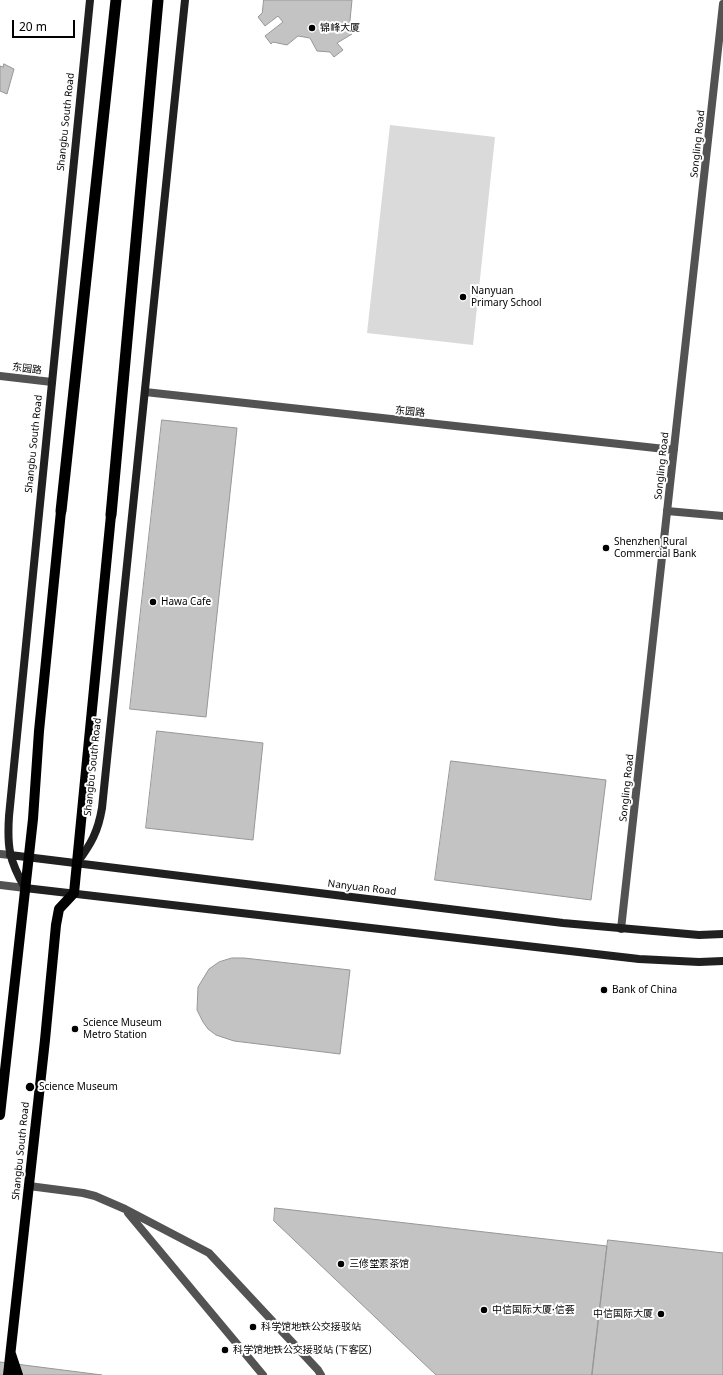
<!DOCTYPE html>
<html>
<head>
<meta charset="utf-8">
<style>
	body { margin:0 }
	#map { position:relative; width:723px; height:1375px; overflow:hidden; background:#fff; font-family:"Noto Sans",sans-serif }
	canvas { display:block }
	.scale { position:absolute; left:12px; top:20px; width:63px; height:18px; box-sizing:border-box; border:2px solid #000; border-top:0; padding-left:5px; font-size:12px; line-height:14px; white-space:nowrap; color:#000; -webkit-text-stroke:3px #fff; paint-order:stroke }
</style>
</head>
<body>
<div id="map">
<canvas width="723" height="1375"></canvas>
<div class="scale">20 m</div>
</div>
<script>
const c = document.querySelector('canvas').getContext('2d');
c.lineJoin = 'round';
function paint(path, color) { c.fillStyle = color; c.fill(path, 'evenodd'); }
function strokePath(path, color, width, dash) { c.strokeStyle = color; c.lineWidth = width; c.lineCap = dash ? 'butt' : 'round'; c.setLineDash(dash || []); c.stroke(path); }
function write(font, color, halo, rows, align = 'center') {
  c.font = font + ' "Noto Sans","Noto Sans SC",sans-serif'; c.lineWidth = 4; c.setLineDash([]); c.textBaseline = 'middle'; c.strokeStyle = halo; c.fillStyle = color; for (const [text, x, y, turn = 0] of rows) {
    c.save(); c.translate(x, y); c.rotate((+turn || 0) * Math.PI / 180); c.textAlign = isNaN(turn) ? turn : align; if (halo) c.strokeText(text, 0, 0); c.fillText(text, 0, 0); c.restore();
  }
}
const green = new Path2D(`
	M390,125L495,137L473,345L367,333Z`);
const building = new Path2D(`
	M264,0H352L349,30L352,34L337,43L343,50L334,57L330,52L317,51L310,38L298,36L287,45L273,42L271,44L265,36L283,22L278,16L265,26L258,17L262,13Z
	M4,64L14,69L7,94L0,91V66L3,67Z
	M162,420L237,428L206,717L130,709Z
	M157,731L263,743L253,840L146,828Z
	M451,761L606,780L591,900L435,880Z
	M232,958H244L350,970L340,1054L234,1041L216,1035L208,1029L203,1022L197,1010L198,987L209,969L219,962Z
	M275,1208L607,1246L592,1375H436L274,1221Z
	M608,1240L723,1253V1375H592Z
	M0,1362L102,1375H0Z`);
const service = new Path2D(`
	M667,511L723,516
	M29,1186L83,1193L95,1196L125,1209L209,1253L318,1370L321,1375
	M128,1213L263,1375`);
const tertiary = new Path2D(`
	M0,376L52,382
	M145,392L674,450
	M0,854L10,855
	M0,885L25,888
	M621,929L723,4`);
const secondary = new Path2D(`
	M90,0L9,816C7,847 9,860 25,888L639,959L699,962L723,961
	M10,855L563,923L699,935L723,934
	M77,863C91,844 98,832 102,808L185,0`);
const primary = new Path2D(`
	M0,1115L33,819L39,731L61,511
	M11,1354L18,1375
	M8,1375L45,1040L56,925L59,909L74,893L111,515`);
const trunk = new Path2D(`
	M61,511L116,0
	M111,515L158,0`);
const markers = [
	[312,28,4,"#000"],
	[463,297,4,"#000"],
	[606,548,4,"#000"],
	[153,602,4,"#000"],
	[604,990,4,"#000"],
	[75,1029,4,"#000"],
	[30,1087,5,"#000"],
	[341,1264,4,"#000"],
	[484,1310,4,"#000"],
	[661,1314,4,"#000"],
	[253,1327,4,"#000"],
	[225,1350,4,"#000"]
];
const poiNames = [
	["锦峰大厦",320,28],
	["Nanyuan",471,291],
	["Primary School",471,303],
	["Shenzhen Rural",614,542],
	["Commercial Bank",614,554],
	["Hawa Cafe",161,602],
	["Bank of China",612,990],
	["Science Museum",83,1023],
	["Metro Station",83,1035],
	["Science Museum",39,1087],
	["三修堂素茶馆",349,1264],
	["中信国际大厦·信荟",492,1310],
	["中信国际大厦",653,1314,"right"],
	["科学馆地铁公交接驳站",261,1327],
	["科学馆地铁公交接驳站 (下客区)",233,1350]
];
const streetNames = [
	["Shangbu South Road",66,122,-84],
	["Songling Road",698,144,-84],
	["东园路",27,369,7],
	["东园路",410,412,6],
	["Shangbu South Road",34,444,-84],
	["Songling Road",662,466,-84],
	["Shangbu South Road",93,767,-84],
	["Songling Road",627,788,-84],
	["Nanyuan Road",362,888,7],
	["Shangbu South Road",21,1151,-84]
];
paint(green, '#dadada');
paint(building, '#c3c3c3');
strokePath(building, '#979797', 1);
strokePath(service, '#535353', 8);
strokePath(tertiary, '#535353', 8);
strokePath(secondary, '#202020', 8);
strokePath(primary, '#000', 10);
strokePath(trunk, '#000', 11);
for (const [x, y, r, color] of markers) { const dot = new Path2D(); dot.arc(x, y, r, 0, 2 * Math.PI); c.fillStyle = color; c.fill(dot); strokePath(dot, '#fff', 1.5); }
write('10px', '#000', '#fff', poiNames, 'left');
write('10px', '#000', '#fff', streetNames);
</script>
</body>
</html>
